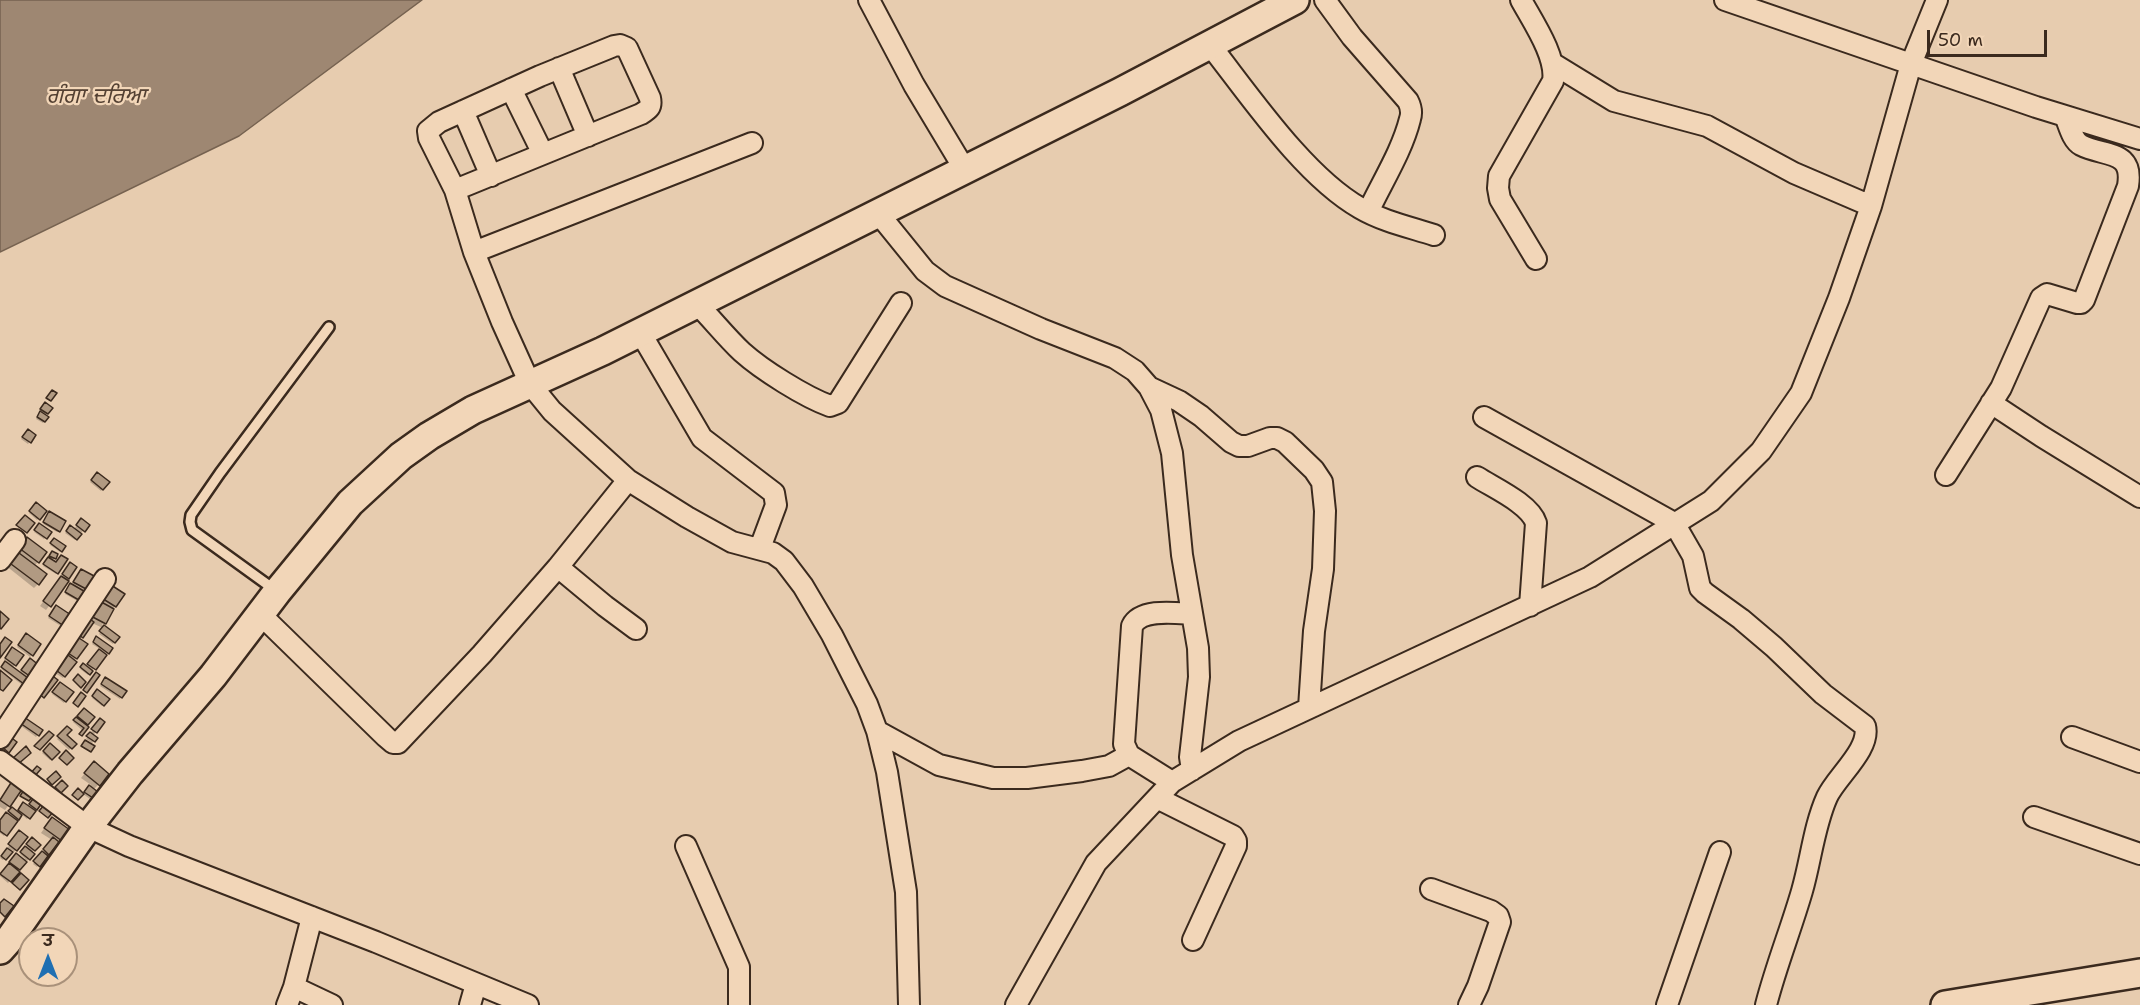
<!DOCTYPE html>
<html>
<head>
<meta charset="utf-8">
<style>
	body { margin:0 }
	#map { position:relative; width:2140px; height:1005px; overflow:hidden; background:#e7ccaf; font-family:"Shantell Sans","Playpen Sans Deva",sans-serif }
	canvas { display:block }
	.north { position:absolute; left:18px; top:927px; width:60px; height:60px; box-sizing:border-box; background:#f2d6b8; border:2px solid #a9917a; border-radius:50%; rotate:0deg; font-size:16px; font-weight:700; line-height:24px; text-align:center; color:#3b2a1e }
	.north::after { content:''; display:block; margin:auto; width:21px; height:27px; background:#1f6fb2; clip-path:polygon(50% 0,100% 100%,50% 72%,0 100%) }
	.scale { position:absolute; left:1927px; top:30px; width:120px; height:27px; box-sizing:border-box; border:3px solid #3b2a1e; border-top:0; padding-left:8px; font-size:18px; line-height:21px; white-space:nowrap; color:#3b2a1e; -webkit-text-stroke:4px #f2d6b8; paint-order:stroke }
</style>
</head>
<body>
<div id="map">
<canvas width="2140" height="1005"></canvas>
<div class="north">उ</div>
<div class="scale">50 m</div>
</div>
<script>
const c = document.querySelector('canvas').getContext('2d');
c.lineJoin = 'round';
function paint(path, color) { c.fillStyle = color; c.fill(path, 'evenodd'); }
function strokePath(path, color, width, dash) { c.strokeStyle = color; c.lineWidth = width; c.lineCap = dash ? 'butt' : 'round'; c.setLineDash(dash || []); c.stroke(path); }
function write(font, color, halo, rows, align = 'center') {
  c.font = font + ' "Shantell Sans","Noto Sans Gurmukhi",sans-serif'; c.lineWidth = 4.5; c.setLineDash([]); c.textBaseline = 'middle'; c.strokeStyle = halo; c.fillStyle = color; for (const [text, x, y, turn = 0] of rows) {
    c.save(); c.translate(x, y); c.rotate((+turn || 0) * Math.PI / 180); c.textAlign = isNaN(turn) ? turn : align; if (halo) c.strokeText(text, 0, 0); c.fillText(text, 0, 0); c.restore();
  }
}
const water = new Path2D(`
	M0,0H422L239,136L0,252Z`);
const shadow = new Path2D(`
	M45,404L51,408L44,416L47,418L43,423L36,419Z
	M26,432L34,435L28,444L21,439Z
	M97,474L108,482L101,491L90,482Z
	M36,504L45,512L37,520L29,513Z
	M48,515L59,531L57,532L43,524Z
	M81,520L88,525L75,540L65,533L71,527L74,529Z
	M39,525L50,532L44,539L34,532Z
	M54,540L64,547L60,552L50,545Z
	M23,543L38,562L34,566L38,584L34,588L5,565Z
	M51,554L56,555L52,561L57,573L56,574L43,566Z
	M69,566L68,578L65,581L67,582L46,610L40,606Z
	M80,572L87,589L83,593L81,603L65,594Z
	M104,589L123,594L102,625L118,637L113,644L99,634L103,628L92,623L79,640L75,662L63,678L55,673L69,656L65,653Z
	M75,604L80,608L64,628L48,618L55,609L67,614Z
	M27,635L39,645L30,657L17,647Z
	M97,638L108,653L88,675L80,669L83,665L86,667L100,649L92,644Z
	M12,649L15,665L12,668L19,673L30,660L38,666L25,687L1,669L7,661L4,660Z
	M104,681L121,697L120,699L100,686Z
	M60,684L72,692L64,703L52,694Z
	M98,691L107,699L102,706L92,698Z
	M84,710L93,717L85,726L87,728L79,736L83,731L73,722Z
	M21,717L41,730L36,737L17,723Z
	M100,720L96,732L92,736L96,738L92,743L86,739Z
	M67,728L65,735L75,744L69,750L57,739Z
	M50,745L58,752L50,760L42,753Z
	M90,767L98,785L93,790L96,792L90,799L83,794L91,785L81,778Z
	M11,784L23,786L5,810L0,807V800Z
	M37,796L42,800L27,819L21,814L4,836L0,833V821L12,809L17,813L24,804L28,808Z
	M48,823L61,840L37,867L33,864L52,840L41,833Z
	M19,832L26,837L16,850L14,852L12,850L3,860L0,858Z
	M32,839L39,845L31,853L33,854L27,861L26,860L8,883L0,876L17,855L23,861L25,859L20,854Z`);
const building = new Path2D(`
	M52,390L57,393L51,401L46,398Z
	M45,402L53,408L48,414L40,409Z
	M40,411L49,417L45,422L37,417Z
	M28,429L36,435L31,443L22,437Z
	M97,472L110,482L103,490L91,480Z
	M36,502L47,511L40,520L29,511Z
	M49,511L66,521L60,532L43,522Z
	M25,515L35,523L27,533L16,525Z
	M81,518L90,525L85,532L76,525Z
	M39,523L52,532L47,539L34,530Z
	M70,525L82,534L77,540L66,531Z
	M27,537L47,552L39,563L19,548Z
	M54,538L66,546L62,552L50,543Z
	M15,550L47,574L39,585L7,561Z
	M52,551L58,554L56,559L49,556Z
	M61,555L68,559L58,574L43,564L48,557L56,562Z
	M70,562L77,567L69,579L62,574Z
	M81,569L96,577L88,590L73,582Z
	M61,576L69,581L51,607L43,601Z
	M70,583L89,594L84,603L65,592Z
	M108,583L125,594L116,607L100,597Z
	M96,599L114,609L106,624L87,614Z
	M56,605L74,617L67,628L49,616Z
	M0,611L9,619L1,629L0,628Z
	M87,617L94,622L83,638L76,633Z
	M104,625L120,637L115,643L99,631Z
	M26,633L41,644L33,656L18,645Z
	M76,636L88,644L77,659L65,651Z
	M96,636L113,648L109,654L93,642Z
	M5,637L12,642L0,658V644Z
	M12,647L24,655L16,666L5,658Z
	M99,649L107,655L96,670L87,664Z
	M68,655L77,662L65,677L56,670L62,657L65,659Z
	M30,658L40,666L31,677L21,670Z
	M5,661L32,681L28,687L1,667Z
	M83,663L93,671L90,675L80,667Z
	M0,670L12,680L3,691L0,689Z
	M96,672L100,675L87,693L83,690Z
	M50,674L58,680L44,698L37,692Z
	M78,674L86,682L81,688L73,680Z
	M105,677L127,691L122,698L101,684Z
	M60,682L74,692L66,702L52,692Z
	M97,689L110,699L104,706L92,696Z
	M81,692L86,696L78,707L73,703Z
	M84,708L95,717L88,725L77,716Z
	M21,715L43,730L39,736L17,721Z
	M76,717L89,727L82,736L79,734L84,728L73,720Z
	M100,718L105,722L97,733L91,729Z
	M67,726L72,730L67,735L77,744L72,749L57,736Z
	M49,731L54,735L40,750L34,746Z
	M90,732L98,738L95,742L86,736Z
	M9,736L17,742L9,753L1,746Z
	M85,740L95,746L91,752L81,746Z
	M50,743L60,752L52,760L43,751Z
	M26,746L31,753L17,765L12,759Z
	M66,750L74,758L67,765L59,758Z
	M94,761L109,774L100,786L84,773Z
	M37,766L41,769L33,778L29,775Z
	M56,771L61,777L52,785L47,779Z
	M14,778L25,785L10,807L0,800Z
	M62,780L68,786L61,793L55,787Z
	M89,785L98,792L93,798L84,792Z
	M26,787L35,793L29,801L20,796Z
	M78,788L84,794L78,800L72,795Z
	M37,794L44,800L37,810L29,804Z
	M23,802L36,811L30,819L18,810Z
	M45,804L54,811L48,818L39,811Z
	M12,807L22,815L19,820L8,811Z
	M6,812L18,821L7,836L0,831V820Z
	M52,817L70,830L62,841L44,828Z
	M19,830L28,837L17,851L8,844Z
	M32,837L41,845L35,851L26,844Z
	M53,837L59,842L49,855L43,849Z
	M25,846L35,854L30,860L20,852Z
	M7,848L13,852L6,860L1,856Z
	M42,851L48,856L40,867L33,861Z
	M16,853L27,862L20,870L9,862Z
	M9,863L20,872L11,882L0,874Z
	M21,873L29,880L20,890L12,883Z
	M4,899L14,906L5,917L0,912V903Z`);
const lane = new Path2D(`
	M275,590L192,530L190,522L191,515L220,473L329,327`);
const street = new Path2D(`
	M869,0L914,85L965,170
	M1325,0L1352,37L1408,101C1411,107 1412,113 1410,119C1402,151 1382,182 1368,212
	M1521,0C1533,22 1557,57 1553,81L1499,176L1498,188L1500,199L1536,259
	M1725,0L2036,107L2140,139
	M1210,45C1250,96 1304,176 1360,208C1382,221 1409,227 1434,235
	M1552,63L1614,101L1707,126L1794,173L1871,206
	M559,68L588,136
	M511,89L543,154
	M463,111L491,176
	M455,190L641,114C649,109 652,107 650,98L627,48L620,45L614,46L540,76L439,122L428,131L429,138L455,190L474,252L502,322L530,384L552,411L628,480L687,517L732,542L773,553L784,561L803,586L832,635L867,704L877,731L887,772L906,892L909,1005
	M878,213L925,271L945,286L1041,329L1115,358L1135,371L1149,387L1161,410L1172,453L1182,555L1198,648L1199,677L1190,757L1192,770
	M474,252L752,143
	M697,304C712,319 726,337 742,352C762,370 805,397 830,406L838,403L901,303
	M640,332L702,438L774,493L776,505L760,548
	M1149,387L1179,401L1201,416L1231,442L1239,446H1248L1270,438H1277L1285,442L1314,470L1322,482L1325,511L1323,569L1314,631L1309,708
	M1991,403L2041,436L2140,497
	M1484,417L1674,523L1693,556L1700,588L1705,593L1741,619L1774,647L1823,694L1865,726C1871,749 1836,777 1827,797C1814,826 1811,860 1802,891C1791,929 1776,966 1766,1005
	M1946,475L2001,388L2041,298L2047,294L2077,303H2081L2084,300L2128,186C2134,149 2104,157 2081,145C2072,140 2069,125 2065,116
	M1477,477C1494,488 1530,504 1536,523L1530,606
	M0,560L15,540
	M558,567L605,606L636,629
	M260,614L386,737L393,743H398L482,654L558,567L628,480
	M877,731L939,765L993,778H1027L1082,771L1109,766L1129,755
	M2072,737L2140,762
	M0,738L105,579
	M0,761L88,827L129,846L376,942L528,1005
	M1172,782L1129,755L1124,744L1132,626C1141,608 1175,613 1192,614
	M1157,798L1233,836L1236,841V846L1193,940
	M2034,817L2140,854
	M686,846L739,967V1005
	M1431,889L1491,911L1498,916L1500,922L1478,986L1469,1005
	M294,987L332,1005
	M287,1005L294,987L312,917
	M470,1005L476,984
	M1016,1005L1096,863L1172,782L1239,741L1590,577L1711,501L1761,451L1801,393L1839,298L1871,206L1911,64L1937,0
	M1667,1005L1720,852`);
const secondary = new Path2D(`
	M0,950L8,941L88,827L130,773L213,676L277,592L350,503L401,456L429,436L473,410L603,351L1120,92L1295,0
	M1945,1005L2140,973`);
const waterNames = [
	["ਗੰਗਾ ਦਰਿਆ",96,97]
];
paint(water, '#9e8772');
strokePath(water, '#766250', 1.5);
paint(shadow, '#0003');
paint(building, '#b19a82');
strokePath(building, '#3b2a1e', 1.5);
strokePath(lane, '#3b2a1e', 14);
strokePath(street, '#3b2a1e', 24);
strokePath(secondary, '#3b2a1e', 32);
strokePath(lane, '#f2d6b8', 9);
strokePath(street, '#f2d6b8', 20);
strokePath(secondary, '#f2d6b8', 27);
write('italic 22px', '#544133', '#f2d6b8', waterNames);
</script>
</body>
</html>
